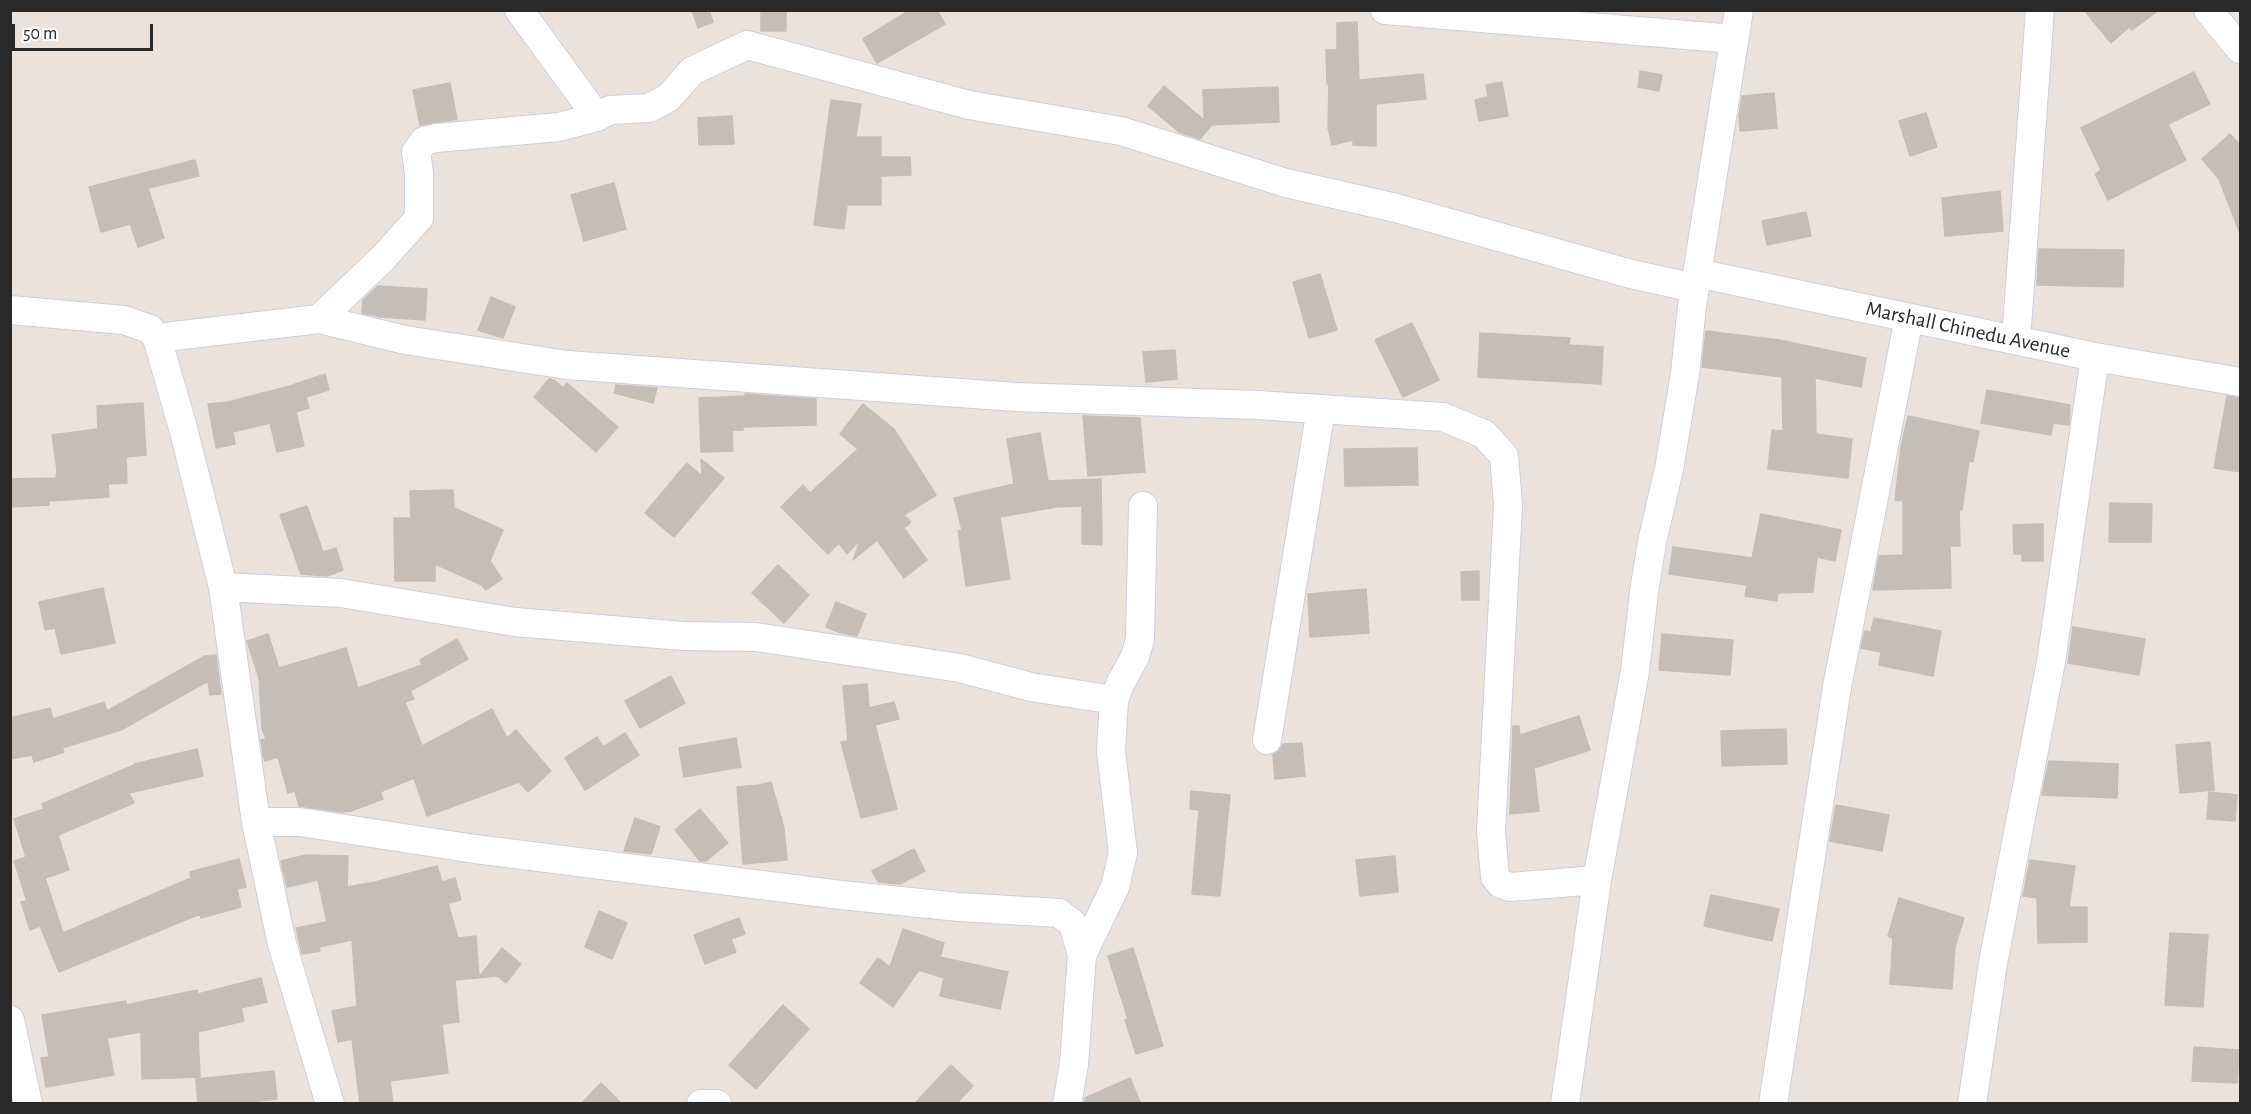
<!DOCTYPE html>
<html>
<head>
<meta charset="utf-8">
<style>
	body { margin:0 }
	#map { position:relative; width:2251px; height:1114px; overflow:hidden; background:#ebe2dc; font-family:"Alegreya Sans",sans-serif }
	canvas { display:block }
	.frame { position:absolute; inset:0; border:12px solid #292929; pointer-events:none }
	.scale { position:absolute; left:12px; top:24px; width:141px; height:27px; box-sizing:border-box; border:3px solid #292929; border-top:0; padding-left:8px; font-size:18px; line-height:21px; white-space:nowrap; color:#292929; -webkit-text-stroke:4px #fff; paint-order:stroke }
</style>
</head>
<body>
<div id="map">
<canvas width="2251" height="1114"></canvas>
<div class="frame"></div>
<div class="scale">50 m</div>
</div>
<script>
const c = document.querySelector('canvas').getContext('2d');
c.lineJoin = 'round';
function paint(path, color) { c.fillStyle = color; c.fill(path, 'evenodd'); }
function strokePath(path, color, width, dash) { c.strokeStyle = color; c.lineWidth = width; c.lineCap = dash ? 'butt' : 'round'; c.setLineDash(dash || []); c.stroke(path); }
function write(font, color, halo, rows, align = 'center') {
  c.font = font + ' "Alegreya Sans",sans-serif'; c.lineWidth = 5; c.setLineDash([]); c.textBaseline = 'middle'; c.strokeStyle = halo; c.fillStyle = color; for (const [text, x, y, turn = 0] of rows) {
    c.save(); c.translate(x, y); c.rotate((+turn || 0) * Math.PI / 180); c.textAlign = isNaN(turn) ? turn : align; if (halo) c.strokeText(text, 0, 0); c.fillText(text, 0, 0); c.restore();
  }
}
const building = new Path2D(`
	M692,10H709L713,22L698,28Z
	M761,10H786V31H761Z
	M910,10H937L945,24L877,63L863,39Z
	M2084,10H2159L2132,30L2129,27L2111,43Z
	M1357,22L1359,80L1423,74L1426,99L1376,104V146L1353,145V140L1332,145L1328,128L1329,84H1327L1326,50H1337V23Z
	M1640,71L1662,75L1659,91L1638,87Z
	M2194,72L2210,104L2168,124L2186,160L2108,200L2095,174L2101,170L2081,128Z
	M1502,82L1508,116L1479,121L1475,100L1488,97L1486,85Z
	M450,83L457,119L420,125L413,90Z
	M1164,86L1204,120L1203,90L1278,87L1279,122L1209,125L1211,126L1200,139L1179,132L1148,106Z
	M1774,93L1777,128L1740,131L1739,116L1742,96Z
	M831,100L861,104L856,137H881V157H910L911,175L881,176V205H847L844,229L814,225Z
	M1926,113L1937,147L1910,156L1899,121Z
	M732,116L734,144L699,145L698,118Z
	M2230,134L2241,146L2239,231L2219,179L2202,159Z
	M195,160L199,176L148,188L164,238L138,247L130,224L101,232L89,187Z
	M614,183L626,229L584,241L571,195Z
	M2000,191L2003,231L1945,236L1942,198Z
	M1806,212L1811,236L1767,245L1762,221Z
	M2039,249L2124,250L2123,287L2037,285Z
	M1320,274L1337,330L1309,338L1293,282Z
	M378,286L427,289L425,320L381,317L362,313L363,300Z
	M491,297L515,307L503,338L478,330Z
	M1412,323L1439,380L1403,397L1375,340Z
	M1706,331L1779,340L1866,358L1861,387L1815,378L1816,434L1852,439L1848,478L1768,469L1772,430L1783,431L1782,377L1702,367Z
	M1480,333L1570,338L1569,345L1603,347L1601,384L1478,377Z
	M1175,350L1177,379L1146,382L1143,352Z
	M325,374L329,390L306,397L309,408L296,412L304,446L277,452L270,423L233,432L235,444L216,448L208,404L228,402L290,386Z
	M549,379L554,380L563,388L567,383L618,427L596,452L534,397Z
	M616,385L657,388L653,403L614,393Z
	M1987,390L2070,405L2069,425L2053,423L2051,435L1981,423Z
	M745,394L816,399V425L743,427V430H732L733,451L701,452L699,398L746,396Z
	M2227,396L2241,398V472L2214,468Z
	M143,403L146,455L126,457L127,483L108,484L109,497L49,501V505L10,507V479L56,478L57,470L52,435L98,429L97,406Z
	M863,404L894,429L936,495L904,515L911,522L904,528L927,560L904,578L877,540L853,560L861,539L847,554L839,543L828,554L781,507L803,485L810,493L858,449L840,434Z
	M1083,416L1140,418L1145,472L1088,476Z
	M1908,416L1979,431L1973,462L1969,461L1962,510H1959L1960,546H1950L1951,588L1873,590L1879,556L1903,555V501L1895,500L1901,447Z
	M1040,433L1048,481L1101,479L1102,545L1082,544V506L1056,507L1000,517L1010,579L966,586L958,531L962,530L954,498L1014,484L1007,439Z
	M1417,448L1418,485L1345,486L1344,449Z
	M701,459L724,478L674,537L645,513L687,463L702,476Z
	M453,490L454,508L503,530L490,561L502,579L486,590L482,585L435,564V581H395L394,518H411L410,491Z
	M2110,503L2152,504L2151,542H2109Z
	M307,506L323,552L336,548L343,570L327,576L301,574L280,515Z
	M1761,514L1841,530L1835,561L1817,557L1813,592L1778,593L1777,601L1745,596L1747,585L1669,574L1673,547L1752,558Z
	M2043,524V561H2022V554H2014L2013,525Z
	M778,565L809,595L784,623L752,593Z
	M1479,571V600H1462L1461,572Z
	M103,588L115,643L61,654L55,628L45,630L39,602Z
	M1366,589L1369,633L1310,637L1308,594Z
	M836,602L866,614L857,636L841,633L826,627Z
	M1874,618L1941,631L1933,676L1879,665L1881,652L1861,648L1865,631L1871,632Z
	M2073,627L2145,639L2139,675L2068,663Z
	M268,634L279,668L346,648L358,688L422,665L420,660L457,639L468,659L410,691L414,699L405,702L422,746L492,709L507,738L516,730L551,771L528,792L519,782L427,816L414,778L380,792L383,799L351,811L342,812L299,806L295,791L288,793L278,757L265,761L263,756L261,740L266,739L262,728L259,678L247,641Z
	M1662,634L1733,640L1730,675L1659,670Z
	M216,655L221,694L210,695L208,681L121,730L62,748L64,752L34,762L32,755L10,759V718L50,708L53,719L104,702L107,711L205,656Z
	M671,676L685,703L640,728L625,701Z
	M867,684L869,708L894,702L899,719L875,725L897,809L861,818L841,742L848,741L843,686Z
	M1579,716L1590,750L1534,768L1539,811L1510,814L1513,726H1519L1520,735Z
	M1786,729L1787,764L1722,766L1721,731Z
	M625,733L639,755L585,790L565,758L597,737L603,747Z
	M736,738L741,767L684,777L679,748Z
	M2210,742L2214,790L2180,793L2176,745Z
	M1302,743L1305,776L1275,779L1273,755L1279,751L1283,744Z
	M197,749L203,776L129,793L134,803L58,835L69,870L45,878L63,933L191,878L190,872L239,859L246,887L237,889L241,907L201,918L200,914L59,972L40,926L30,930L21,902L27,901L14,861L26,857L14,819L44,809L42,804L134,765V764Z
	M2049,761L2118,764L2117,798L2042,795Z
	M771,782L784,828L787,860L743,864L737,787L759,785Z
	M1191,791L1230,795L1220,896L1192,894L1199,810L1190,809Z
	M2209,792L2237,795L2235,821L2207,819Z
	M1836,805L1889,815L1882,851L1830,841Z
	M700,809L728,843L706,861H700L675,830Z
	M635,818L660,827L651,854L624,851Z
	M914,849L925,871L900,884L878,882L872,871Z
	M306,855L348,856L347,887L375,882L437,866L442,882L455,878L461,900L448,903L458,938L476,936L479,977L502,948L521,964L506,983L498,976L455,980L459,1022L442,1024L448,1073L390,1081L393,1104H360L352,1039L338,1042L332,1011L357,1006L352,940L319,947L320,951L302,954L296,928L327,922L318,880L287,887L281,861Z
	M1395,856L1398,892L1360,896L1356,860Z
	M2030,860L2075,866L2069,907H2087V942L2038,943L2037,898L2023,896Z
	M1711,895L1779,909L1772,941L1704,926Z
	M1899,898L1964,918L1955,947L1952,989L1890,984L1893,938L1888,936Z
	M599,911L627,923L612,959L585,947Z
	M739,918L745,934L731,939L736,952L705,964L694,935Z
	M903,929L944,943L940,957L1008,972L1000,1009L940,996L944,978L919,970L893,1007L860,983L878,958L890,967Z
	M2170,933L2208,935L2203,1007L2165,1005Z
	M1133,948L1163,1046L1136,1054L1125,1020L1128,1019L1108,956Z
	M261,978L267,1002L241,1008L244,1021L198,1032L200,1077L142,1079L141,1032L107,1038L114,1075L46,1087L41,1058L49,1057L42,1015L126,1001V1005L197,990L198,994Z
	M783,1005L809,1029L756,1089L729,1065Z
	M2194,1047L2239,1050L2237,1083L2192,1081Z
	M951,1065L973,1086L956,1104H914Z
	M274,1071L277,1099L229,1104H198L196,1079Z
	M1130,1078L1141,1104H1084L1085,1098Z
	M601,1083L622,1104H581Z`);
const minor = new Path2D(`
	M519,10L597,117
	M1385,10L1734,39
	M2208,10L2240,49
	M1697,273L2095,357L2240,382
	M10,310L124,320L150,329L157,338L183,428L223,587L256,822L282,944L330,1104
	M319,319L383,258L419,218V173L416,152L424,141L436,138L559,127L597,117L610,110L649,108L668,98L692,71L747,45L969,105L1121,131L1286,183L1396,208L1631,274L1695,288
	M157,338L319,319L405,340L567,365L1016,397L1258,405L1443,417L1484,434L1504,456L1508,505L1491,831L1495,877L1501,884L1510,887L1597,880L1565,1104
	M2016,340L2040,10
	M223,587L341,593L515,622L683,636L756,637L960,668L1031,687L1114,700
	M1267,740L1321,409
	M256,822H300L475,849L841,895L959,907L1059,913L1073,924L1082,955L1074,1064L1067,1104
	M1597,880L1635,671L1644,592L1652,542L1669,469L1685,374L1692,306L1739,10
	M1082,955L1115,887L1123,853L1111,751L1114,700L1121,682L1135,657L1140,639L1143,506
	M10,1020L28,1104
	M701,1104H717
	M1773,1104L1837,687L1909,318
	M1972,1104L1993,963L2051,662L2095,357`);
const streetNames = [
	["Marshall Chinedu Avenue",1968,330,12]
];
paint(building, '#c4beb7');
strokePath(building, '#c6beb6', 1.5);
strokePath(minor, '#cad0db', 30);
strokePath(minor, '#fff', 28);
write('21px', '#292929', '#fff', streetNames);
</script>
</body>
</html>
